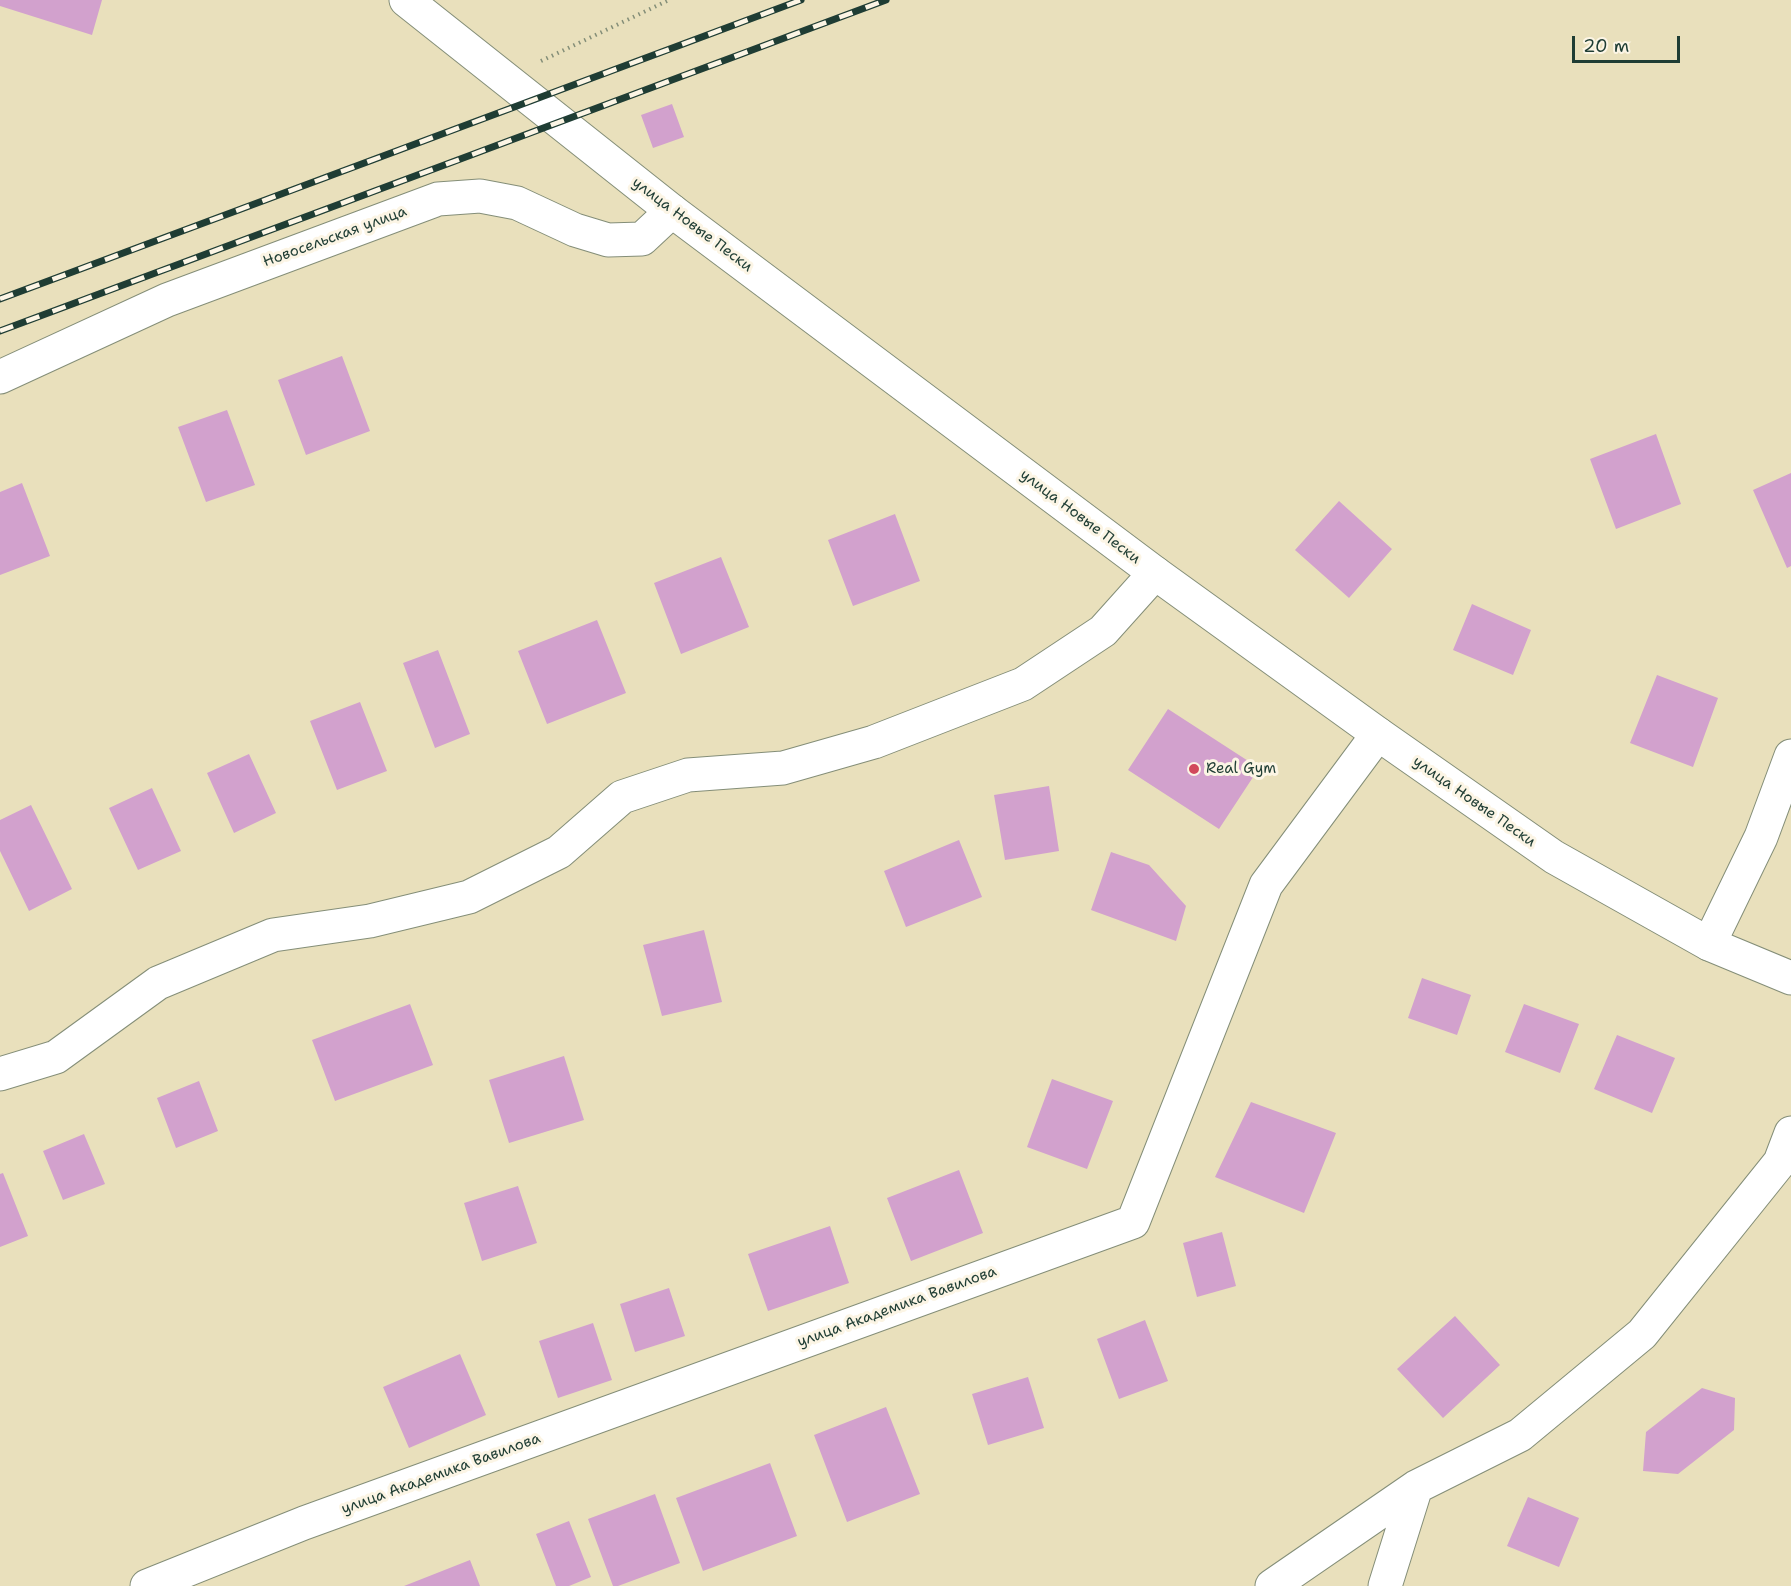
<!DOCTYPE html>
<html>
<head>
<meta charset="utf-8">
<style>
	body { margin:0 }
	#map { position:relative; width:1791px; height:1586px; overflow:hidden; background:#e9e0bc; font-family:"Shantell Sans",sans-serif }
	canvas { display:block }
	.scale { position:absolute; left:1572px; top:36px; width:108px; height:27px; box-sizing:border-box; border:3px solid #1f3d34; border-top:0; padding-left:8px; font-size:18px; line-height:21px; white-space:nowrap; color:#1f3d34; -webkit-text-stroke:4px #fcf5e5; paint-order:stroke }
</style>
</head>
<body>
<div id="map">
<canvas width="1791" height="1586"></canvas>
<div class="scale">20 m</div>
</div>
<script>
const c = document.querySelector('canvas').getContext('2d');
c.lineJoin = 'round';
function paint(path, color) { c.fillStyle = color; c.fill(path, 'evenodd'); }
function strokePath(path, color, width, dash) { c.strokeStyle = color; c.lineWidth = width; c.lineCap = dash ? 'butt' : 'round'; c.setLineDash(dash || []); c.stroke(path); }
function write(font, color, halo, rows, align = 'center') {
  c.font = font + ' "Shantell Sans",sans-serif'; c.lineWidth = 6; c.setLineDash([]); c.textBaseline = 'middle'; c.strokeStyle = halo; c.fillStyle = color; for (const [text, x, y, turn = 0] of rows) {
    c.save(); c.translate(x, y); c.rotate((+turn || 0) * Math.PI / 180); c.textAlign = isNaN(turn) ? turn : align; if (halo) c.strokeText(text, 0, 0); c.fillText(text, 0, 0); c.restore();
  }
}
const building = new Path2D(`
	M0,0H102L92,35L0,6Z
	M672,104L684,137L653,148L641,115Z
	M342,356L370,431L306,455L278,380Z
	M227,410L255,485L206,502L178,427Z
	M1656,434L1681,504L1616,529L1590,459Z
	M1791,473V566L1787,568L1753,490Z
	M22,483L50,556L0,575V492Z
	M1339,501L1392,549L1349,598L1295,550Z
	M895,514L920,581L853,606L828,540Z
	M721,557L749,627L681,654L654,583Z
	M1472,604L1531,630L1513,675L1453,650Z
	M597,620L626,693L547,724L518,651Z
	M438,650L470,734L435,748L403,663Z
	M1657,675L1718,698L1693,767L1630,743Z
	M360,702L387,771L337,790L310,721Z
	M1168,709L1259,768L1219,829L1128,770Z
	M249,754L276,813L234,833L207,773Z
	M1049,786L1059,851L1005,860L994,795Z
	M152,788L181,851L138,870L109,808Z
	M31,805L72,889L29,911L0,851V820Z
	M959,840L982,897L906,927L884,871Z
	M1111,852L1149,865L1186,906L1176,941L1091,910Z
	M704,930L722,1002L662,1016L643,945Z
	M1422,978L1471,995L1457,1035L1408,1018Z
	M410,1004L433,1065L335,1101L312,1040Z
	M1524,1004L1579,1024L1560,1073L1505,1052Z
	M1617,1035L1675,1058L1652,1113L1594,1089Z
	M564,1056L584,1120L509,1143L489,1080Z
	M1052,1079L1113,1101L1087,1169L1027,1147Z
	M199,1081L218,1131L176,1148L157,1098Z
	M1251,1102L1336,1133L1304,1213L1215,1177Z
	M84,1134L105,1184L63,1200L43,1151Z
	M959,1170L983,1233L911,1261L887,1198Z
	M3,1173L28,1236L0,1247V1174Z
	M518,1186L537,1243L482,1261L464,1203Z
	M830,1226L849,1283L768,1311L748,1254Z
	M1222,1232L1236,1286L1197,1297L1183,1243Z
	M669,1288L685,1336L635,1352L620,1304Z
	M1455,1316L1500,1365L1443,1418L1397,1369Z
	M1145,1320L1168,1381L1119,1399L1097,1339Z
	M593,1323L612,1380L558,1398L539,1341Z
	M460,1354L486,1415L409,1448L383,1387Z
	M1028,1377L1044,1428L988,1445L972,1394Z
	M1702,1388L1735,1398L1734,1430L1678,1474L1643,1471L1646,1432Z
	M886,1407L920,1494L847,1522L814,1435Z
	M770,1463L797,1536L703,1571L676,1498Z
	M655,1494L680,1563L618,1586H613L588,1519Z
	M1528,1497L1579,1518L1559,1567L1507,1546Z
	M569,1521L591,1577L569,1586H556L536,1534Z
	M470,1560L480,1586H404Z`);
const path = new Path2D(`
	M541,61L669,0`);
const street = new Path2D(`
	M0,377L167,300L438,199L480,196L517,203L575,230L608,240L642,239L672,211
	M1709,944L1761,837L1791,756
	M0,1074L56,1057L158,983L273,935L370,921L469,897L559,852L622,797L688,775L783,768L874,742L1023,684L1103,631L1155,573
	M147,1586L304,1523L1133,1222L1266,885L1378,734
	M1272,1586L1416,1487L1520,1435L1642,1334L1780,1162L1791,1133
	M1385,1586L1416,1487`);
const secondary = new Path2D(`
	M406,0L672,211L1155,573L1378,734L1554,857L1709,944L1791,978`);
const rail = new Path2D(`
	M0,299L801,0
	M0,331L886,0`);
const markers = [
	[1194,769,6,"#d1495b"]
];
const streetNames = [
	["улица Новые Пески",692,225,37],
	["Новосельская улица",335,237,-20],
	["улица Новые Пески",1080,517,37],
	["улица Новые Пески",1474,802,35],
	["улица Академика Вавилова",897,1307,-20],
	["улица Академика Вавилова",441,1474,-20]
];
const poiNames = [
	["Real Gym",1206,769]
];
paint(building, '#d2a1cd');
strokePath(street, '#848e78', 35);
strokePath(secondary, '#848e78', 35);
strokePath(path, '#848e78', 4, [1.5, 4.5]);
strokePath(street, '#fff', 33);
strokePath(secondary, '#fff', 33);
strokePath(rail, '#1f3d34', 7);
strokePath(rail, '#fcf5e5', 4.5, [14]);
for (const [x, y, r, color] of markers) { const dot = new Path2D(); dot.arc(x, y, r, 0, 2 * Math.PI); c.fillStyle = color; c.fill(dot); strokePath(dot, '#fcf5e5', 2); }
write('15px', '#1f3d34', '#fcf5e5', streetNames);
write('15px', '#1f3d34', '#fcf5e5', poiNames, 'left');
</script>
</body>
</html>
